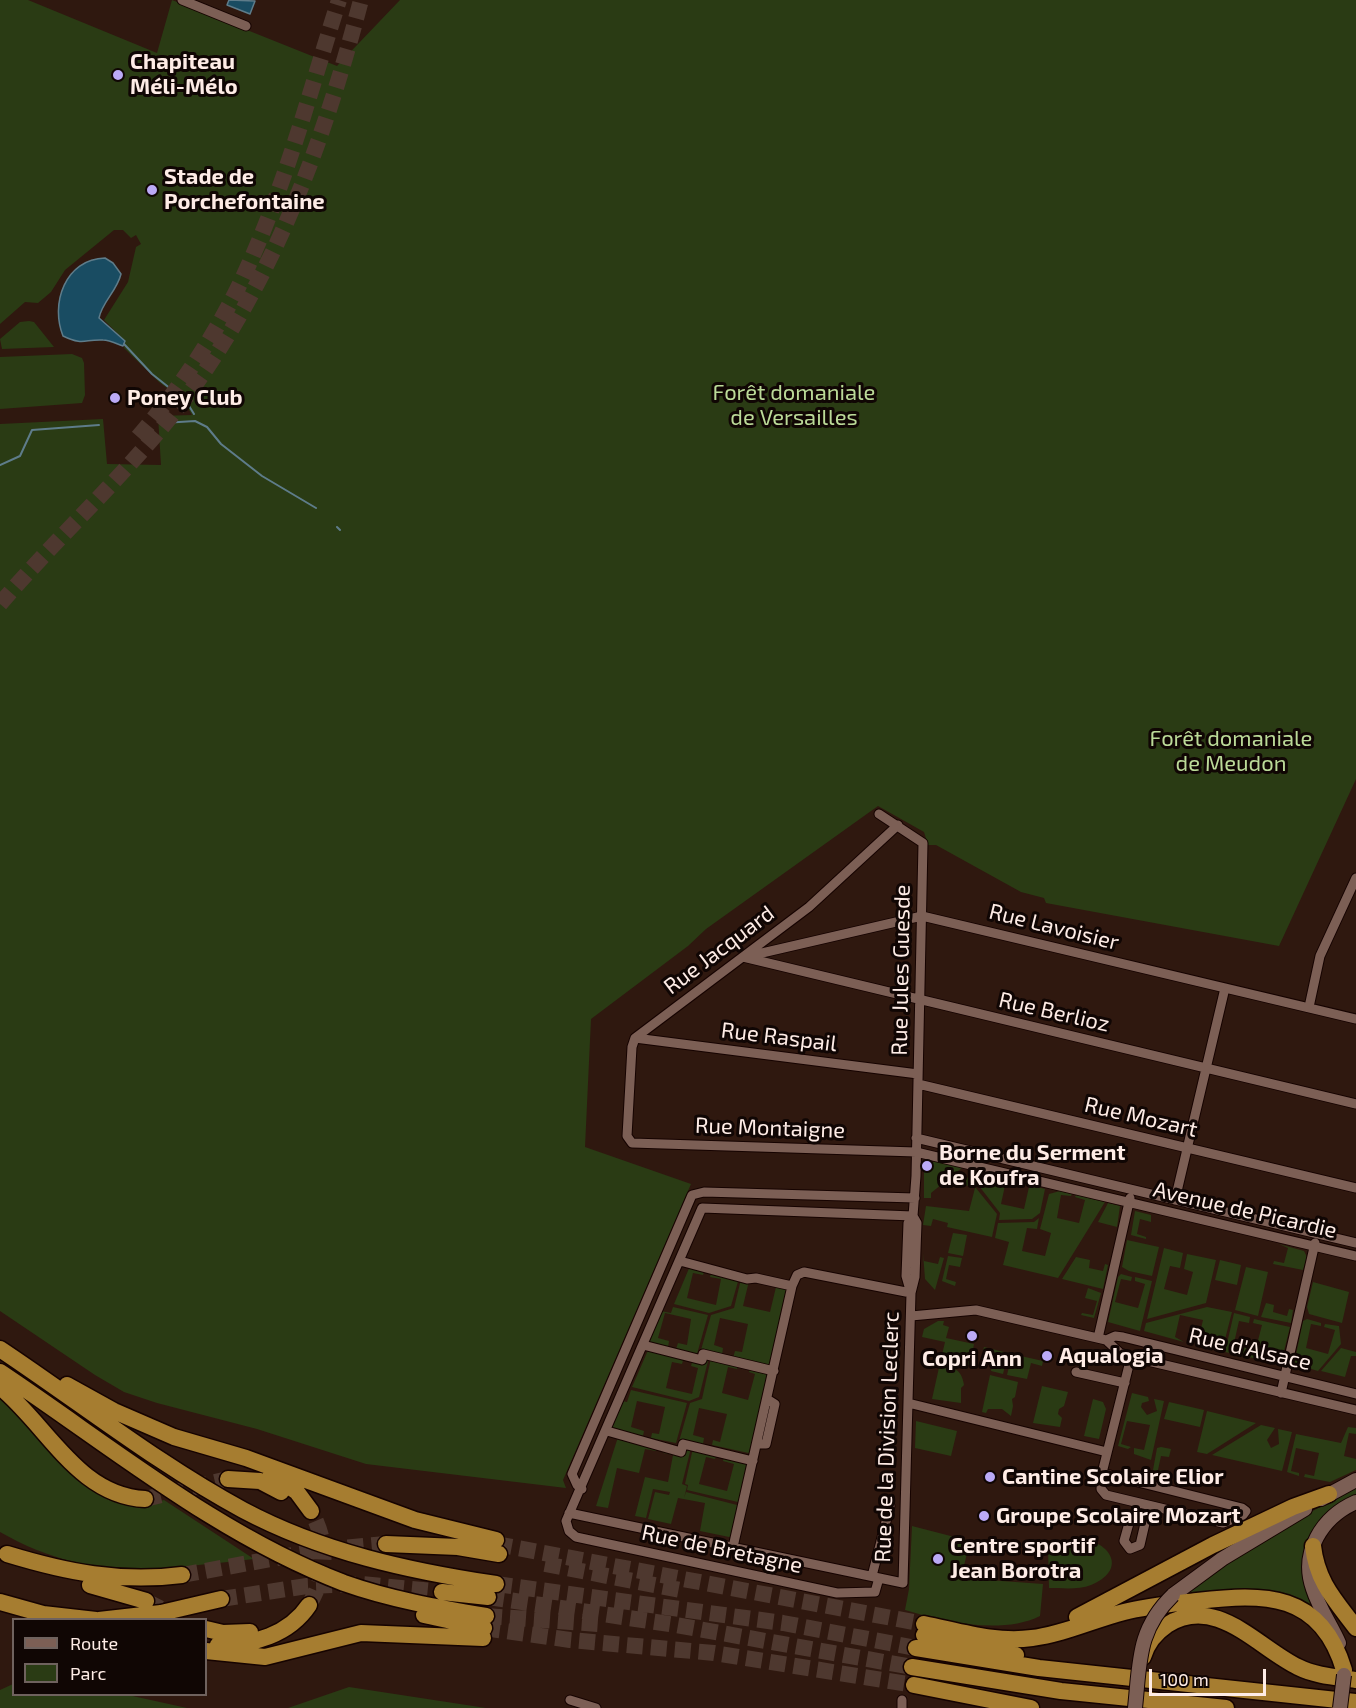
<!DOCTYPE html>
<html>
<head>
<meta charset="utf-8">
<style>
	body { margin:0 }
	#map { position:relative; width:1356px; height:1708px; overflow:hidden; background:#2f180f; font-family:"Exo 2",sans-serif }
	canvas { display:block }
	.legend { position:absolute; left:12px; top:1618px; width:195px; height:78px; box-sizing:border-box; background:#100604; border:2px solid #6f625e; margin:0; padding:8px 10px; list-style:none; font-size:18px; color:#feece6 }
	.legend li { display:flex; align-items:center; gap:12px; height:30px }
	.legend b { width:30px; border:2px solid #6f625e }
	.scale { position:absolute; left:1149px; top:1669px; width:117px; height:27px; box-sizing:border-box; border:3px solid #feece6; border-top:0; padding-left:8px; font-size:18px; line-height:21px; white-space:nowrap; color:#feece6; -webkit-text-stroke:4px #100604; paint-order:stroke }
</style>
</head>
<body>
<div id="map">
<canvas width="1356" height="1708"></canvas>
<ul class="legend">
<li><b style="height:8px;background:#7c5f55"></b>Route</li>
<li><b style="height:16px;background:#2a3b14"></b>Parc</li>
</ul>
<div class="scale">100 m</div>
</div>
<script>
const c = document.querySelector('canvas').getContext('2d');
c.lineJoin = 'round';
function paint(path, color) { c.fillStyle = color; c.fill(path, 'evenodd'); }
function strokePath(path, color, width, dash) { c.strokeStyle = color; c.lineWidth = width; c.lineCap = dash ? 'butt' : 'round'; c.setLineDash(dash || []); c.stroke(path); }
function write(font, color, halo, rows, align = 'center') {
  c.font = font + ' "Exo 2",sans-serif'; c.lineWidth = 6; c.setLineDash([]); c.textBaseline = 'middle'; c.strokeStyle = halo; c.fillStyle = color; for (const [text, x, y, turn = 0] of rows) {
    c.save(); c.translate(x, y); c.rotate((+turn || 0) * Math.PI / 180); c.textAlign = isNaN(turn) ? turn : align; if (halo) c.strokeText(text, 0, 0); c.fillText(text, 0, 0); c.restore();
  }
}
const green = new Path2D(`
	M0,0H28L157,53L172,0L337,66L400,0H1356V779L1279,946L1046,903L1044,898L1021,892L936,845H928L924,832L878,806L706,929L688,946L591,1019L585,1147L691,1184L563,1480L566,1488L366,1464L257,1429L157,1403L124,1392L95,1375L0,1311V424L103,419L107,464L161,465L158,416L192,415L183,400L159,382L124,348L125,341L104,320L128,282L136,247L141,244L136,235L131,238L123,230H114L65,270L51,292L38,303L25,302L0,324Z
	M29,321L34,322L54,347L2,349L0,339L20,322Z
	M72,354L82,358L84,363L85,395L82,403L0,409V357Z
	M934,1161L963,1167L931,1193V1198H924V1172Z
	M969,1170L1015,1181H1006L1001,1204L1024,1209L1029,1187L1020,1182L1045,1189L1040,1213L1032,1219L999,1220L1000,1213L969,1173Z
	M967,1177L997,1214L992,1237L947,1227L948,1223L933,1219L931,1226L923,1225L926,1206L969,1211L975,1188L965,1185Z
	M1060,1191L1072,1194L1071,1196L1061,1195L1057,1218L1079,1223L1085,1200L1075,1197L1076,1195L1105,1202L1058,1278L1003,1265L1009,1242L995,1238L998,1223L1034,1222L1039,1218L1037,1229L1027,1228L1022,1251L1045,1256L1051,1233L1040,1229L1049,1194Z
	M1108,1203L1120,1206L1117,1227L1098,1222Z
	M1135,1211L1151,1215V1222L1140,1219L1137,1234L1146,1237V1239L1131,1235Z
	M953,1233L967,1235L963,1256L948,1253Z
	M1127,1240L1159,1247L1152,1276L1129,1271L1122,1267Z
	M1279,1244L1304,1251L1307,1257L1303,1270L1273,1264L1274,1261L1284,1263L1288,1248Z
	M1164,1248L1183,1253L1180,1268L1170,1266L1164,1289L1187,1295L1193,1272L1184,1269L1187,1254L1216,1260L1206,1303L1147,1319Z
	M923,1253L924,1261L938,1264L940,1257L944,1258L935,1290L925,1279Z
	M948,1256L962,1258L960,1267L949,1265L946,1279L956,1282L955,1286L942,1281Z
	M1076,1257L1090,1260L1089,1268L1103,1271L1105,1264L1108,1265L1103,1289L1062,1279Z
	M1220,1260L1241,1265L1237,1285L1215,1280Z
	M690,1266L705,1269L703,1275L693,1273L687,1298L716,1305L721,1279L710,1277L712,1271L739,1278L731,1306L709,1313L674,1304Z
	M1246,1267L1268,1272L1258,1316L1235,1310Z
	M1121,1274L1132,1277L1131,1281L1121,1279L1115,1302L1138,1308L1145,1284L1135,1281V1277L1152,1281L1140,1331L1108,1322L1118,1277Z
	M741,1279L749,1281L743,1306L770,1312L776,1287L767,1285L791,1287L773,1367L733,1358L735,1351L742,1352L748,1324L720,1318L714,1345L723,1348L722,1355L701,1350L711,1315L734,1308Z
	M1313,1282L1349,1292L1342,1323L1309,1314L1307,1307Z
	M1088,1288L1101,1293L1094,1318L1081,1315L1082,1313L1093,1315L1097,1301L1085,1298Z
	M1266,1303L1274,1305L1273,1312L1287,1316L1289,1309L1293,1310L1291,1323L1261,1317Z
	M673,1307L708,1315L697,1354L676,1349L678,1343L687,1345L691,1319L665,1313L658,1338L669,1341L668,1348L648,1343L661,1311L671,1313Z
	M1207,1307L1232,1312L1222,1351L1197,1345L1203,1320L1180,1315L1175,1337L1184,1342L1144,1331L1146,1323Z
	M1234,1313L1250,1317L1249,1323L1239,1321L1234,1343L1249,1346L1248,1351L1282,1359L1281,1364L1225,1352Z
	M1254,1319L1290,1327L1283,1355L1256,1348L1262,1325L1253,1323Z
	M1307,1319L1321,1323V1326L1311,1324L1306,1348L1328,1354L1335,1330L1324,1327L1325,1324L1339,1326L1341,1344L1318,1371L1294,1364L1303,1321Z
	M938,1321H944L943,1325L949,1327L946,1338L974,1344L970,1366L960,1360L954,1363L941,1359L945,1342L922,1337L924,1329Z
	M984,1347L1008,1353L1003,1374L991,1371L994,1354L983,1351Z
	M649,1348L684,1357L682,1364L672,1362L666,1388L692,1394L698,1368L691,1366L693,1359L709,1357L699,1397L689,1401L632,1387Z
	M1341,1348L1356,1352V1356H1351L1345,1377L1321,1371Z
	M1012,1354L1043,1361L1042,1366L1031,1363L1027,1379L1007,1375Z
	M711,1358L739,1364L737,1369L728,1367L722,1393L748,1400L755,1374L749,1372L750,1367L771,1372L753,1454L712,1445L713,1440L720,1442L727,1414L699,1408L693,1435L704,1438L703,1444L683,1439L681,1446L678,1445L690,1403L702,1399Z
	M940,1363C954,1367 962,1370 964,1385L961,1388V1403L932,1399Z
	M990,1375L1018,1382L1015,1397L1012,1399L1013,1406L1011,1416L1002,1409H988L986,1413L982,1412Z
	M1042,1386L1068,1392L1064,1406L1059,1409L1058,1414L1062,1418L1060,1427L1033,1423Z
	M631,1390L687,1403L676,1443L651,1438L652,1433L659,1434L665,1407L637,1401L631,1427L644,1431L643,1436L611,1429L622,1401L627,1402Z
	M1132,1393L1148,1397L1149,1401L1142,1403L1141,1407L1147,1415L1157,1411L1154,1399L1164,1401L1151,1460L1134,1454V1448L1144,1450L1150,1425L1127,1421L1121,1444L1131,1447L1128,1449L1118,1446Z
	M0,1395L90,1487C113,1502 137,1508 164,1500L254,1559C158,1569 89,1583 0,1532Z
	M1093,1399L1103,1402L1106,1409L1099,1439L1084,1436Z
	M1169,1402L1204,1410L1200,1427L1164,1419Z
	M1207,1411L1256,1423L1207,1454L1197,1452Z
	M916,1421L957,1431L951,1456L915,1448Z
	M1261,1425L1275,1428L1267,1440L1271,1448L1279,1444L1278,1429L1292,1432L1282,1471L1212,1455Z
	M1348,1427L1356,1428V1434L1349,1433L1344,1456L1356,1459V1470L1330,1482L1304,1477L1305,1474L1314,1476L1319,1453L1296,1448L1291,1471L1299,1473V1476L1287,1472L1296,1434L1341,1443Z
	M618,1437L657,1447L656,1451L645,1449L639,1473L617,1468L608,1508L596,1506Z
	M684,1446L691,1448L682,1484L687,1486L684,1498L686,1492L741,1506L734,1538L700,1531L705,1503L678,1498L671,1524L648,1519L655,1492L669,1495L670,1492L653,1489L646,1518L635,1516L645,1477L668,1482L673,1455L663,1453L664,1449Z
	M1161,1447L1171,1449L1169,1457L1161,1456L1158,1470L1165,1471L1164,1474L1153,1470L1157,1448Z
	M693,1448L717,1454L715,1459L706,1457L699,1484L727,1491L734,1464L723,1461L724,1456L751,1462L742,1503L687,1490L688,1485L685,1484Z
	M1356,1486V1497L1312,1534L1319,1614L1303,1604L1181,1598L1254,1545Z
	M912,1526L970,1541L961,1578L1043,1584L1040,1616C1002,1635 944,1622 905,1610L909,1589Z
	M1083,1539C1113,1544 1126,1571 1091,1585C1079,1590 1062,1588 1049,1588L1048,1546Z
	M13,1684L14,1694L128,1695L187,1708H0V1690Z
	M349,1687L486,1708H288Z`);
const water = new Path2D(`
	M229,0L255,1L250,14L227,5Z
	M105,258L113,263L121,274C117,291 102,302 99,318L125,341L123,346C117,344 110,340 103,340C84,339 84,346 63,336C50,304 65,259 105,258Z`);
const stream = new Path2D(`
	M124,344L152,374L186,401L194,414
	M163,423L195,421L207,427L221,444L262,476L316,508
	M0,465L20,456L32,430L99,425
	M337,527L340,530`);
const highwayTunnel = new Path2D(`
	M138,437C182,386 222,326 249,264C287,180 311,88 339,0
	M0,604C59,535 128,473 183,401C273,283 324,142 361,0
	M145,1499L228,1479
	M496,1544L924,1624
	M545,1564L681,1590
	M182,1575L321,1550L386,1544
	M496,1584L783,1623L916,1648
	M488,1597L676,1625L912,1667
	M221,1599L307,1586L362,1584L442,1592
	M146,1601L183,1620
	M309,1605C327,1574 329,1544 311,1511
	M486,1616L599,1624
	M484,1628L570,1640L714,1653L914,1685`);
const street = new Path2D(`
	M182,0L246,26
	M879,814L923,843L916,1176L913,1216L908,1223L906,1276L910,1290
	M898,825L809,907L635,1038L632,1047L627,1136L632,1143L916,1152L1356,1256
	M749,956L922,916L1356,1019
	M743,957L1356,1104
	M1309,1007L1320,956L1356,878
	M635,1038L918,1074
	M918,1084L1356,1188
	M916,1138L1356,1243
	M1175,1200L1225,988
	M680,1261L747,1279L756,1278L792,1286
	M911,1316L976,1310L1106,1340L1120,1353L1131,1357L1356,1410
	M1098,1338L1130,1198
	M1106,1340L1115,1336L1123,1337L1356,1394
	M643,1345L702,1360L703,1354L774,1371
	M1076,1372L1125,1383
	M1281,1393L1315,1243
	M908,1403L1107,1452
	M607,1431L681,1452L683,1444L753,1461
	M757,1444H766L775,1404L767,1399
	M1102,1473L1242,1508L1246,1511L1243,1515L1223,1523L1106,1495L1101,1489L1102,1473L1131,1357
	M582,1489L577,1485L572,1474L692,1195L704,1192L915,1198
	M569,1513L903,1583L911,1293L915,1277L917,1223L913,1216
	M1139,1513L1146,1519L1140,1545L1130,1549L1124,1541L1131,1516Z
	M733,1547L792,1286L797,1275L804,1272L911,1293
	M872,1576L890,1506
	M879,1578L875,1592L837,1593L576,1537L569,1531L566,1521L702,1208L913,1216
	M570,1700L596,1708
	M902,1700V1708`);
const secondary = new Path2D(`
	M1321,1499L1356,1480
	M1173,1595L1222,1559L1305,1509
	M1339,1643C1331,1625 1319,1608 1313,1589C1300,1552 1322,1517 1356,1502`);
const highway = new Path2D(`
	M0,1349C81,1403 158,1464 243,1510C322,1552 409,1571 496,1584
	M0,1372C111,1446 218,1535 344,1583C389,1599 439,1608 486,1616
	M67,1385L114,1411L174,1437L246,1458L415,1520L496,1540
	M0,1387C47,1425 78,1496 145,1499
	M271,1474L297,1492L311,1511
	M228,1479L260,1481L281,1492
	M386,1544L458,1547L499,1554
	M1313,1546C1317,1582 1335,1600 1356,1628
	M7,1554C66,1572 120,1583 182,1575
	M90,1585L146,1601
	M442,1592L488,1597
	M0,1602L43,1614L96,1620
	M424,1615L484,1628
	M1077,1617L1213,1545L1293,1507L1329,1494
	M99,1620L161,1613L221,1599
	M924,1624C959,1631 995,1643 1032,1638C1064,1634 1093,1620 1124,1612C1148,1606 1172,1604 1197,1601C1264,1593 1321,1592 1344,1670
	M206,1629L223,1633L250,1632
	M924,1635L1016,1655
	M218,1645C253,1645 289,1635 309,1605
	M916,1648L1039,1668L1356,1702
	M206,1651L265,1657L361,1633L483,1638
	M1143,1657C1147,1643 1155,1633 1167,1625C1216,1594 1257,1647 1298,1667C1316,1676 1336,1677 1356,1680
	M912,1667L1061,1691L1226,1708
	M914,1685L1031,1708`);
const secondaryBridge = new Path2D(`
	M1135,1708C1140,1662 1137,1630 1173,1595
	M1340,1708L1344,1675`);
const markers = [
	[118,75,6,"#bbaaf6"],
	[152,190,6,"#bbaaf6"],
	[115,398,6,"#bbaaf6"],
	[927,1166,6,"#bbaaf6"],
	[972,1336,6,"#bbaaf6"],
	[1047,1356,6,"#bbaaf6"],
	[990,1477,6,"#bbaaf6"],
	[984,1516,6,"#bbaaf6"],
	[938,1559,6,"#bbaaf6"]
];
const poiNames = [
	["Chapiteau",130,62],
	["Méli-Mélo",130,87],
	["Stade de",164,177],
	["Porchefontaine",164,202],
	["Poney Club",127,398],
	["Borne du Serment",939,1153],
	["de Koufra",939,1178],
	["Aqualogia",1059,1356],
	["Copri Ann",972,1359,"center"],
	["Cantine Scolaire Elior",1002,1477],
	["Groupe Scolaire Mozart",996,1516],
	["Centre sportif",950,1546],
	["Jean Borotra",950,1571]
];
const parkNames = [
	["Forêt domaniale",794,393],
	["de Versailles",794,418],
	["Forêt domaniale",1231,739],
	["de Meudon",1231,764]
];
const streetNames = [
	["Rue Lavoisier",1054,927,14],
	["Rue Jacquard",719,950,-37],
	["Rue Jules Guesde",901,970,-89],
	["Rue Berlioz",1054,1012,13],
	["Rue Raspail",779,1037,7],
	["Rue Mozart",1141,1117,13],
	["Rue Montaigne",770,1128,2],
	["Avenue de Picardie",1245,1210,13],
	["Rue d'Alsace",1250,1349,13],
	["Rue de la Division Leclerc",887,1437,-88],
	["Rue de Bretagne",722,1549,12]
];
paint(green, '#2a3b14');
paint(water, '#194c62');
strokePath(water, '#5e7c8a', 1.5);
strokePath(stream, '#5e7c8a', 2);
strokePath(highwayTunnel, '#4e382f', 16, [16, 8]);
strokePath(street, '#160300', 11);
strokePath(secondary, '#160300', 16);
strokePath(highway, '#160300', 19);
strokePath(street, '#7c5f55', 9);
strokePath(secondary, '#7c5f55', 14);
strokePath(highway, '#a67d30', 16);
strokePath(secondaryBridge, '#160300', 16, []);
strokePath(secondaryBridge, '#7c5f55', 14);
for (const [x, y, r, color] of markers) { const dot = new Path2D(); dot.arc(x, y, r, 0, 2 * Math.PI); c.fillStyle = color; c.fill(dot); strokePath(dot, '#100604', 2); }
write('bold 22px', '#feece6', '#100604', poiNames, 'left');
write('22px', '#bbda98', '#100604', parkNames);
write('22px', '#feece6', '#100604', streetNames);
</script>
</body>
</html>
